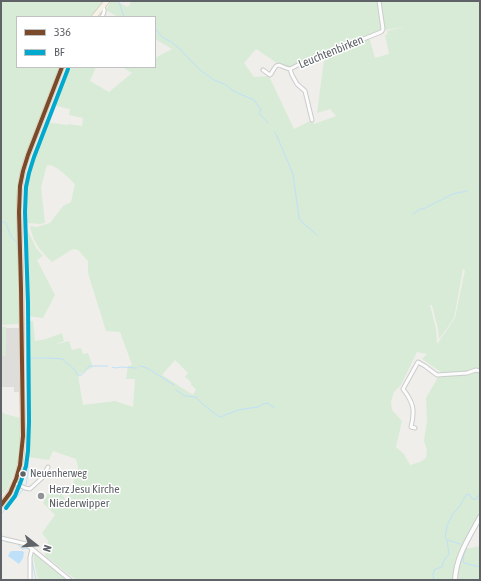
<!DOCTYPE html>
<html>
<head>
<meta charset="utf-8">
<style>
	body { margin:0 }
	#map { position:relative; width:481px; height:581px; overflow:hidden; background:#efeeea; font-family:"Asap Condensed",sans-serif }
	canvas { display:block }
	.frame { position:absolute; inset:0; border:2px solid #5f6368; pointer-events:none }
	.legend { position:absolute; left:16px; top:16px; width:140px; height:52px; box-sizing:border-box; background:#fff; border:1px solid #bfc1c3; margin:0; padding:5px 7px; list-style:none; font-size:12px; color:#5f6368 }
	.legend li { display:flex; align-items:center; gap:8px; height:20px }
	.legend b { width:20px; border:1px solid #bfc1c3 }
	.north { position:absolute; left:16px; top:525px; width:40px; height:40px; -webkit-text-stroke:3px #fff; paint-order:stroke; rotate:107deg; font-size:11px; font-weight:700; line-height:16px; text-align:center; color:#5f6368 }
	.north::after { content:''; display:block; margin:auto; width:14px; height:18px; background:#5f6368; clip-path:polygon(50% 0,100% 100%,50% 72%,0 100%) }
</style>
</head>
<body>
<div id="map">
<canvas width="481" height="581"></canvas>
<div class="frame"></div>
<ul class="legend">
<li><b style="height:5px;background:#7a4b2a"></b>336</li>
<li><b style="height:5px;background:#00a9ce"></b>BF</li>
</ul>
<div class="north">N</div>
</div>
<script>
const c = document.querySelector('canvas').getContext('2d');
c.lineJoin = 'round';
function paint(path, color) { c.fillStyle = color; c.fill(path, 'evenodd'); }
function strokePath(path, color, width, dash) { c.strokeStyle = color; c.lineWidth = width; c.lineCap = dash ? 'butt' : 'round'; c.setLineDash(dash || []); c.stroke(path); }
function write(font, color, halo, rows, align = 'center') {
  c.font = font + ' "Asap Condensed",sans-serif'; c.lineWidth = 3; c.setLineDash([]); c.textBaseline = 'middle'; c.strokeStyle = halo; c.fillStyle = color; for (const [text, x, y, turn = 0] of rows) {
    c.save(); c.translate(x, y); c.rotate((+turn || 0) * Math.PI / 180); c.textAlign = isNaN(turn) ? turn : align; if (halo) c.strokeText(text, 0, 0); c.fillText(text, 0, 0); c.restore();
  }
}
const industrial = new Path2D(`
	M6,328H19L20,392H14V387H1V356H5Z`);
const green = new Path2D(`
	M1,1H104L92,17H17V67H60L22,167L17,189L19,324L1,325Z
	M111,1H116L128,7L132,1H378L382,25L381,30L377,32L291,67L280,65L256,49L244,63L254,77L269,76L294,129L312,120L314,124L336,116L330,109L317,113L324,60V55L369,37L375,58L389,54L385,35H387V31L404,27L384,30L380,1H480V513C469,534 452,556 453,580H76L45,556L48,541L42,533L55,515L43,503L50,489L62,494L66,501L69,497L78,467L76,459L53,451L49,460L28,457L26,359L27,321H33L35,341L46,339L62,333L64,341L54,345L69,341L72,350L81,348L83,354L88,353L93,367L78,375L83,405L115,401L133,407L135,379H126L128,366L132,365L120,332L106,331L88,273V261L78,250L73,249L52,262C39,249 35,245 30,227L31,226L37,227L50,223L63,206L71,202L75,184C67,177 58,165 47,165L41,187L45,223L40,224L28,223L25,218L24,193L29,168L45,122L67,125L68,124L82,126L83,118L69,115L70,109L52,105L68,67H96L90,81L109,92L132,73L122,67H155V58L172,49L155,39V17H118L106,10ZM463,269L465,270L455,318L438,343H437L436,329L430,305H432L438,329L439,338H440L454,318ZM417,352L427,354L422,359L441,372L426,398L427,420L424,441L427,450L426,458L420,462L410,465L404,454L396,447L402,421L392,410L391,402L394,392L401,385ZM175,360L188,373L185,377L191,382V385L196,389L193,395L162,375Z
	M24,225L31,237L36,248L43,256L37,260L55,295L43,318L27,316Z
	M1,326L6,327L5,356H1Z
	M1,411L5,414L20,418L21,446L15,472L7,489L1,496Z
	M480,546V580H458C458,568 461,559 465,548H471Z
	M34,552L69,580H38C37,573 32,558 34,552Z`);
const water = new Path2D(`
	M12,551H22L24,552L23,558L19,564L8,556L10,552Z`);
const stream = new Path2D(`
	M119,2L124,17
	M155,28L162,37L171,42L179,48L200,70L214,80L226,85L233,91L254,100L261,110L259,113L268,123
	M274,132L276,134L293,174L299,218L302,222L317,235
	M413,214L420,209H423L453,194L467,191
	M1,222H5C9,229 9,237 17,242V250
	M24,250L25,252L28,327L27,359L28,465V473L26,485
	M27,358H48L63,359C66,365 72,365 75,371C77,373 77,375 79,376L83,374L89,366H108
	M140,366L147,368L174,385
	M112,367L115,368L122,367L137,368
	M176,390L185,396L196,397C199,402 214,413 220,417L238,410L258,407L263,404L267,403L275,408
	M1,514L23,490
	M448,540L460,544
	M7,542L17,543L22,549L28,548L30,551
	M466,549L463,557L464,559L463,560L464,563L480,567
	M32,561L36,580
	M434,580L433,574L435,569L442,567L443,562L449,554L447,540L445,537L447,526L452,515L459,507L467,494L470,495L472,499H476L479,495L480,496`);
const street = new Path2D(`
	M102,17C104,13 105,11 103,6
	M290,69L292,75L297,84L305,91L312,120
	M263,70L270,75L271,74C279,59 278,67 290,69L298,65L381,32L382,31L383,29L379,1
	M415,428L411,427C415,411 414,403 403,389L418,362L425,366L437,375L467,373L476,370L480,371
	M15,483L25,488L30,489L42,478L48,467
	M1,538L26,544L70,580
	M30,580V557L32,549`);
const secondary = new Path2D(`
	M455,580C456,556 469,538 480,517`);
const primary = new Path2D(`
	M94,17L107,1
	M1,505C28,473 23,431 22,392C22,352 22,313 21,273C20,253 20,232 19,212C19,202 19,192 21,182C22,172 25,164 28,155L62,67`);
const bus1 = new Path2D(`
	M1,505L10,493L16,479L20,465L23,436L21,288L19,212L20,186L23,171L28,155L62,67`);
const bus2 = new Path2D(`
	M6,508L15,496L21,481L26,466L28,451L29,422L28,303L25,212L26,187L29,173L34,157L68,69`);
const markers = [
	[23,474,3.5,"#5f6368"],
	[41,496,4,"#919496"]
];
const busNames = [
	["Neuenherweg",30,474]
];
const streetNames = [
	["Leuchtenbirken",331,52,-22]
];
const poiNames = [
	["Herz Jesu Kirche",49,489],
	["Niederwipper",49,503]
];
paint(industrial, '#dfddda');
paint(green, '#d8ebd6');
paint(water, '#bfe0f9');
strokePath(stream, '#bfe0f9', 1);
strokePath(street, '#cbcccc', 5);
strokePath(secondary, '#cacacb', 6);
strokePath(primary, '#d7ceb8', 6);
strokePath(street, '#fdfcfc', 3);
strokePath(secondary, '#fdfcfc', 4);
strokePath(primary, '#f4f2e9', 4.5);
strokePath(bus1, '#7a4b2a', 4);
strokePath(bus2, '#00a9ce', 4);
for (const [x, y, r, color] of markers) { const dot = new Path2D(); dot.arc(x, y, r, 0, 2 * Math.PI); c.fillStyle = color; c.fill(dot); strokePath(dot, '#fff', 1.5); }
write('11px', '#5f6368', '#fff', busNames, 'left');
write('12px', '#5f6368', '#fff', streetNames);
write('12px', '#5f6368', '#fff', poiNames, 'left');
</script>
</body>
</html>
